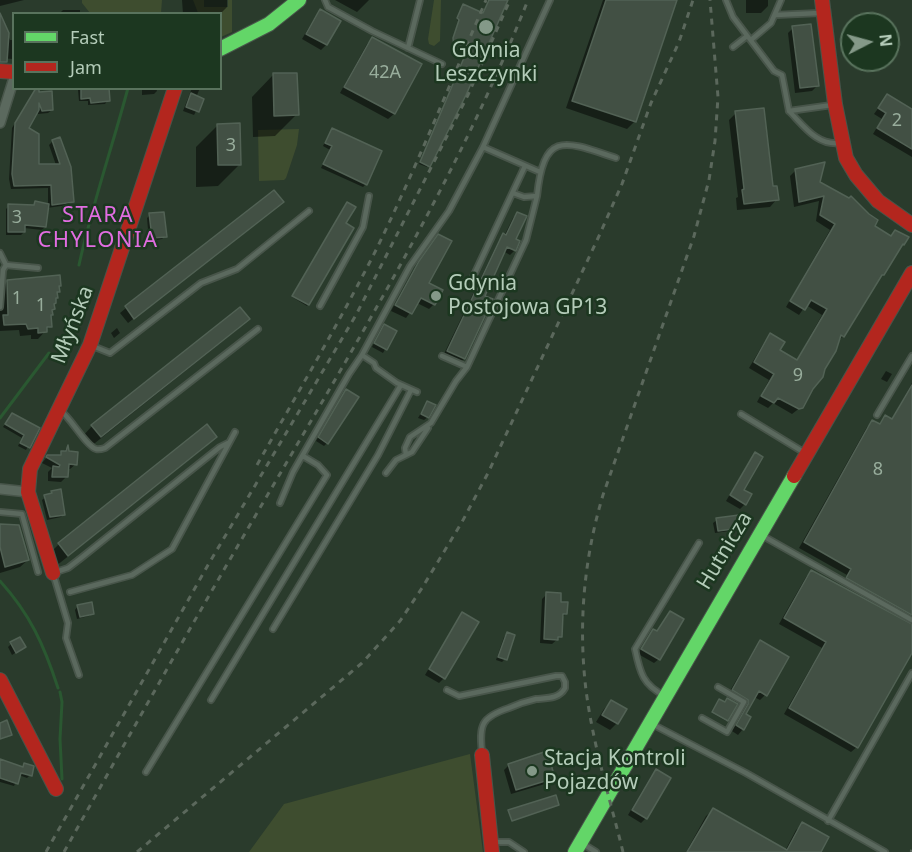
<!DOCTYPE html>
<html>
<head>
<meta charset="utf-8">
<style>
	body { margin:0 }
	#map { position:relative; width:912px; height:852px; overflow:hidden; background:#2a3b2c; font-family:"Noto Sans",sans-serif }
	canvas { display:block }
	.legend { position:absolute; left:12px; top:12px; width:210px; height:78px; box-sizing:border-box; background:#1c3720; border:2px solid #59735d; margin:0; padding:8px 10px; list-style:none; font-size:18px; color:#b4ccb9 }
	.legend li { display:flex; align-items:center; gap:12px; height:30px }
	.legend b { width:30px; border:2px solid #59735d }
	.north { position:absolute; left:840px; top:12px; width:60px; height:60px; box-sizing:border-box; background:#1c3720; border:2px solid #59735d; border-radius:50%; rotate:84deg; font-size:16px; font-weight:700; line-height:24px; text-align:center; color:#b4ccb9 }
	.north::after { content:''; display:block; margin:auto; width:21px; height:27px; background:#849988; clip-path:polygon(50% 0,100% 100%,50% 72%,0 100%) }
</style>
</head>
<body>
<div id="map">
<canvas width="912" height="852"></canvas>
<ul class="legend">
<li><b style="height:8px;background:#63d668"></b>Fast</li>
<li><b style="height:8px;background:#b3261e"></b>Jam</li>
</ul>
<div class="north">N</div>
</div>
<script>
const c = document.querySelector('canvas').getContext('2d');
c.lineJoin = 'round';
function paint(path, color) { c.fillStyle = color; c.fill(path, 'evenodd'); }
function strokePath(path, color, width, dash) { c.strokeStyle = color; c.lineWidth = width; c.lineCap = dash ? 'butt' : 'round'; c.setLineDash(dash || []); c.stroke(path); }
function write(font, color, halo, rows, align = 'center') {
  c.font = font + ' "Noto Sans",sans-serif'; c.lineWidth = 5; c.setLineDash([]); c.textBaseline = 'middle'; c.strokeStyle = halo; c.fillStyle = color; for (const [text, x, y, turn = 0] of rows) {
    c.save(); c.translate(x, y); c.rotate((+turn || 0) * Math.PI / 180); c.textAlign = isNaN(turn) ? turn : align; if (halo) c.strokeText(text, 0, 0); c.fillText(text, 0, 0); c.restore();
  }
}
const green = new Path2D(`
	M82,0H162L161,13H90L82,3Z
	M193,0H204V7H228V0H232V32L221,37L220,14L198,13Z
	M434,0H441L440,41L434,46L429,44L428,39Z
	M299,129L297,145L286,178L284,180L259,181L258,130Z
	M470,754L483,852H249L284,804Z`);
const shadow = new Path2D(`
	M0,0H24L0,6Z
	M182,0H227V7L220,14H183Z
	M335,0H369L357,12Z
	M489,0H506L427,167L419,164L466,55L453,49V41L459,21L457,20L462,7L483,15Z
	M603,0H676L634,122L627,129L566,108Z
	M746,0H768V6L761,13H746Z
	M63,10H80V14H59Z
	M320,11L339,21L326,45L321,50L302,39L315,17Z
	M0,25H4L10,40H14V62L13,59L0,58Z
	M793,28L817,86L812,91L795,93L788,33Z
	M372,39L420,65L394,114L388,119L340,93L367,44Z
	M273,75L297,114L275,136L253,137L252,97Z
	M36,88H38V94L52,110L48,113L38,114L37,111L27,128L38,166L56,165L49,145L53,141L72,201L68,205L47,208L45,227L42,230L24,228V232L21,235H6V209L9,206H32L35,203L48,205V188L11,189L9,179L12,128Z
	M79,88H107L108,100L105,104L88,105V101H79L78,90Z
	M142,88H156L157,91L154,94L142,95Z
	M192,88H200L197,95L202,100L194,115L183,111Z
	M887,96L912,111V157L873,134L882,119L874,114Z
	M736,113L777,199L770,207L737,210L736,198L738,197L729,120Z
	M218,125L240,164L218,186L196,187V147Z
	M332,129L366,184L363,187L321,168L330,150L323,146Z
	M795,171L818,183L873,227L903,244L877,280L843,336L837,342L801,407L792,414L773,403L768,408L757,402L769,380L749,368L765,341L771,335L778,350L796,361L822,315L806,305L799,315L786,307L830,230L816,221L819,201L794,207L790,176Z
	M274,192L277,207L128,323L120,313L126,308Z
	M346,205L344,224L352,228L307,306L292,297Z
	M517,213L515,250L510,255L503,251L483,296L491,300L464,359L459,363L443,356L499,240L504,236L513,218Z
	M150,215L165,236L162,239L149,241L147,218Z
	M434,241L427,284L434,304L429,309L417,303L406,318L391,311L415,267Z
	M7,282L60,286L49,316L50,326L38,339H31V335L20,336L19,330L0,331V289Z
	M248,319L237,330L90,447L82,437L92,426Z
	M117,328L120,333L114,338L111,333Z
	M381,329L395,332L383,353L372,347Z
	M886,371L892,374L887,382L881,379Z
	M912,383V649L857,747L851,752L784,714L822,648L779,624L806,577L811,571L911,626L909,621L842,583L847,575L799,548L867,427L873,422L878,425L886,417L891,420Z
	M346,391L327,443L324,446L316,441Z
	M427,403L428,417L424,420L418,418Z
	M12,415L38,429L26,450L18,446L22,438L3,427Z
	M207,426L215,437L204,448L56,566L48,555L59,544Z
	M67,448L76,464L70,469H67L66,477L61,482L48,481V472L52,468L42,463L48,456L57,457Z
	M755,454L742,490L745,504L740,509L726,501L750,460Z
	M52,492L64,514L61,517L47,520L42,500Z
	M717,520L739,527L736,530L715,533L713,523Z
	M0,525L28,560L20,567L0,573Z
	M547,594L559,603L566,614L561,618L560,637L552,644L540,643L542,599Z
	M78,606L93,613L89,616L77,619L75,610Z
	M670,613L659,659L654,663L638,654L649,635L653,631L656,632Z
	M463,614L444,678L439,683L425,675L458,619Z
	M507,634L505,659L502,662L496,660L504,637Z
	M760,642L765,695L760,700L754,697L744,715L743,729L738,735L732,731L744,707L737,702L726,721L712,713L718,702L734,703L735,701L727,696L755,648Z
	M11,644L24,647L12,655L8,647Z
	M611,702L617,723L610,730L596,722L604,709Z
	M0,761L21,768L24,765L30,775L27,778L19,775L14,786L0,782Z
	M509,765L554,777L548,783L511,794L504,770Z
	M656,770L646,818L641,823L628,815L651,776Z
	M713,810L785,851L796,830L803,824L819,852H686L706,816Z`);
const stream = new Path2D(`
	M79,265C92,205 112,148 128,88
	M0,418L49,353
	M0,581C30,614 44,645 58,688
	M60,692L62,702L60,739L62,779`);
const building = new Path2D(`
	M489,0H508L466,95L430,167L420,162L466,53L454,48L453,38L459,20L457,18L463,4L483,13Z
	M606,0H677L636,122L572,101Z
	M320,9L341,21L327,45L306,34Z
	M0,13L9,33L7,62H0Z
	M811,24L819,86L800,88L792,26Z
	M372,37L422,64L395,114L344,87Z
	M273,73H297L299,115L274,116Z
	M36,88H39V92L52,91L53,110L42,111L39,103V110L29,128L39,134V164H60L52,140L60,137L71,167L74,202L52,205L51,185L14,186L12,174L15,123Z
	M81,88H109L110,101L91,103L90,98L81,99Z
	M191,93L204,99L199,112L186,107Z
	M887,94L912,109V149L877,128L886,113L878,108Z
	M764,108L773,186H777L779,200L744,204L742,190L744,189L735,111Z
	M240,123L241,165H218L217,124Z
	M332,128L382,151L367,185L323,164L332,146L325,143Z
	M825,162L820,182L849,198L851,196L869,214L878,220L875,226L891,236L895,230L909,237L904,245L903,244L884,275H882L844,337L841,335L836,351L825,369L823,377L813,389L803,408L799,409L778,398L774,403L761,396L774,374L754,362L770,333L785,342L780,350L797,360L827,309L811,300L805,310L790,301L835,224L820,215L824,196L799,202L795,169Z
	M274,190L284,202L134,319L125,306Z
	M35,201L49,204L46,227L25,225V232H8V204L34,205Z
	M347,202L356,207L346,223L354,228L309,305L292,296Z
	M164,212L167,237L152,238L149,213Z
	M517,212L527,216L516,239L520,241L516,251L507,247L485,296L493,299L465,359L447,351L503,233L506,235Z
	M438,234L452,241L429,283L443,290L435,305L421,298L412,314L395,305L419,261Z
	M60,275L61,286H59L60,292H57L58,298H56V303L54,304L55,309L52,310L53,315H51L52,327H47V332L38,333V328L28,329L26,324L4,325L3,315H8L7,280Z
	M240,307L250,319L101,437L91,425Z
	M384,324L397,331L387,350L374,343Z
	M912,385V615L846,578L851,569L804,542L872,420L880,424L885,415L892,419Z
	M346,389L359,397L328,444L318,437Z
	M427,401L436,405L429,418L421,414Z
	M12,413L40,428L30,448L20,443L24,435L5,424Z
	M207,424L217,437L68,556L58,543Z
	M68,445L69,451L78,452L77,465L69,464L68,477H52L53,466L59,467L60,465L46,457L47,455H61V451H66Z
	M755,452L763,457L744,490L752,494L746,505L730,495Z
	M61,489L65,515L50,517L44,495L52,493L51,491Z
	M739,515L741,528L718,531L716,518Z
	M0,524L19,525L29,560L5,567L0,547Z
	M811,570L912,624V653L858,748L789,708L826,642L784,618Z
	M546,592L561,593V602H568L567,614H563L562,637H558V640L544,639Z
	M92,602L94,614L80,617L77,605Z
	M670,611L684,619L660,660L641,649L653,629L657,631Z
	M462,612L479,622L445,679L429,669Z
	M507,632L515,635L507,660L498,657Z
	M20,637L26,647L16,653L10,642Z
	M760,640L789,657L767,696L759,691L746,714L751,717L744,730L736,725L748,704V700L732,690Z
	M727,698L738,704L728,721L712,712L719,699L725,702Z
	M611,700L627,709L618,724L602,715Z
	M7,720L12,735L0,739V723Z
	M547,751L555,778L516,790L508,764Z
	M0,759L23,767L24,763L34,766L32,776L21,773L18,784L0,778Z
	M656,769L671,778L647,819L632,810Z
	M556,795L559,805L512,821L508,810Z
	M713,808L787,850L802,822L829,837L821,852H687Z`);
const lane = new Path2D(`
	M325,0L328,7L372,31L442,64
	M726,0L733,17L774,71L782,75L789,111L832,105
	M775,15L820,13
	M751,40L771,23L781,0
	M733,47L747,36
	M408,48L420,0
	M789,111C804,126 817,146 840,143
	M483,147L540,172
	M513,193L524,197L537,196C544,131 563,140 616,158
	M0,253L6,265L3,270L0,307
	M6,265L38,268
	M473,277L525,166
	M320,306L363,227L369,196
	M90,345L110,353L201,283L237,269L309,211
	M362,355L374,363L376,368L397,383L417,392
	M442,356L467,367
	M60,410C71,418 86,446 96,449C99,450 102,449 105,448L258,329
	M741,414L805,453
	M877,415L912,356
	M406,455L405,448L410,437L431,423L456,381L467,367L526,240L537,196
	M386,473L396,460L412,452L428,428
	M280,503L293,472L349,374L362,355L410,266L449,211L483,147L550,0
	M0,512L22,514L38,572
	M763,536L912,620
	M70,592L132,575L172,549L235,432
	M273,629L378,455L411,390
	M79,675L66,638L68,623L53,573L68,568L81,558L220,447L228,443
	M447,690L459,696L556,676H562L565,682V688C559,699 547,698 536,699C527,701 518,704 509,708C481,717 479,725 482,753
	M665,696C643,685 640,673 635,649L699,543
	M211,700L401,385
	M702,718L727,732L744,702L718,687
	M652,724L746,773L885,852
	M146,772L327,475L318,465L303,456
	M828,821L912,673
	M493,842H509L524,852
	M583,844L596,852`);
const street = new Path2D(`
	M0,123L14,78
	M0,489L28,492`);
const fast = new Path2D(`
	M220,49L269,24L299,0
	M575,852L794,476`);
const jam = new Path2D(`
	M822,0L835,104L846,158L856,175L878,201L912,225
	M0,71L14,72
	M794,476L912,273
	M53,573L28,492L30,469L90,345L175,88
	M0,680L56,789
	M482,755L492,852`);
const rail = new Path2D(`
	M257,465C297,394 339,323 376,250C416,168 450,84 486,0
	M46,852L208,565L356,315L468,95L510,0
	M64,852C136,723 209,594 284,467C373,315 463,164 528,0
	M137,852L362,663L400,621L422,588L462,522L488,473L599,236L622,184L651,103L679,42L693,0
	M623,852C610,799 593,745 586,690C578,624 584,558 603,495L694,236L709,180L715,141L718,97L710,0
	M911,852L912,850`);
const markers = [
	[486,27,8,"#849988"],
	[436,296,6,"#849988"],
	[532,771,6,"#849988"]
];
const numberNames = [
	["42A",385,73],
	["2",897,121],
	["3",231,146],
	["3",17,218],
	["1",17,299],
	["1",41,306],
	["9",798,376],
	["8",878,470]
];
const poiNames = [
	["Gdynia",486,51,"center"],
	["Leszczynki",486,75,"center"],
	["Gdynia",448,284],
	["Postojowa GP13",448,308],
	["Stacja Kontroli",544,759],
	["Pojazdów",544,783]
];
const streetNames = [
	["Młyńska",73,325,-69],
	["Hutnicza",725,551,-59]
];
const neighbourhoodNames = [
	["STARA",98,216],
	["CHYLONIA",98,241]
];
paint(green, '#3e4d2f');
paint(shadow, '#0007');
strokePath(stream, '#2a5831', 3);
paint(building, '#425044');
strokePath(building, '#526255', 1.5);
strokePath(lane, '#48554a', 8);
strokePath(street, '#48554a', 12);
strokePath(fast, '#48554a', 16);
strokePath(jam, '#48554a', 16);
strokePath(lane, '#5b695e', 4.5);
strokePath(street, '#5b695e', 9);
strokePath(fast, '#63d668', 14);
strokePath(jam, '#b3261e', 14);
strokePath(rail, '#5b685c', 3, [6, 6]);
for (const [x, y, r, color] of markers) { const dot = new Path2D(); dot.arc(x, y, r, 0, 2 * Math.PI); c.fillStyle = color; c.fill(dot); strokePath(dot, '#1c3720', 2); }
write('18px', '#98ad9c', null, numberNames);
write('21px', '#b4ccb9', '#1c3720', poiNames, 'left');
write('21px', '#b4ccb9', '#1c3720', streetNames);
c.letterSpacing = '1.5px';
write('22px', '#e16de1', '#1c3720', neighbourhoodNames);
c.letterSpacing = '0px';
</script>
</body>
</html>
